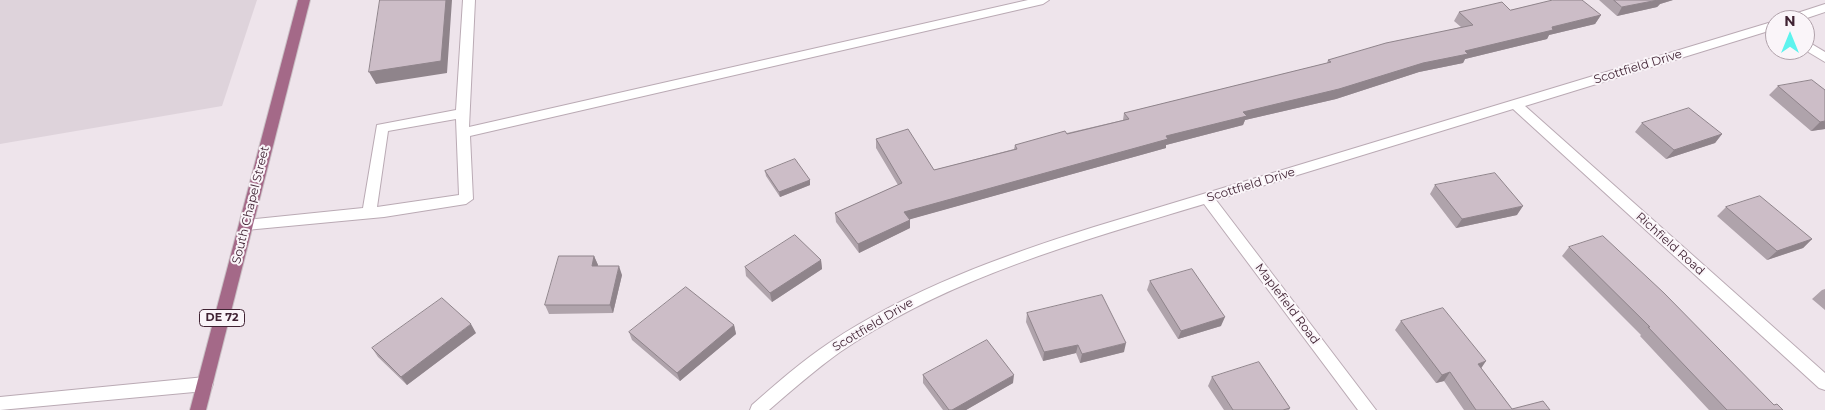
<!DOCTYPE html>
<html>
<head>
<meta charset="utf-8">
<style>
	body { margin:0 }
	#map { position:relative; width:1825px; height:410px; overflow:hidden; background:#eee4eb; font-family:Montserrat,sans-serif }
	canvas { display:block }
	.north { position:absolute; left:1765px; top:10px; width:50px; height:50px; box-sizing:border-box; background:#faf5f9; border:1px solid #b0a1aa; border-radius:50%; rotate:0deg; font-size:14px; font-weight:700; line-height:20px; text-align:center; color:#402333 }
	.north::after { content:''; display:block; margin:auto; width:18px; height:22px; background:#5df3ee; clip-path:polygon(50% 0,100% 100%,50% 72%,0 100%) }
</style>
</head>
<body>
<div id="map">
<canvas width="1825" height="410"></canvas>
<div class="north">N</div>
</div>
<script>
const c = document.querySelector('canvas').getContext('2d');
c.lineJoin = 'round';
function paint(path, color) { c.fillStyle = color; c.fill(path, 'evenodd'); }
function strokePath(path, color, width, dash) { c.strokeStyle = color; c.lineWidth = width; c.lineCap = dash ? 'butt' : 'round'; c.setLineDash(dash || []); c.stroke(path); }
function write(font, color, halo, rows, align = 'center') {
  c.font = font + ' Montserrat,sans-serif'; c.lineWidth = 4; c.setLineDash([]); c.textBaseline = 'middle'; c.strokeStyle = halo; c.fillStyle = color; for (const [text, x, y, turn = 0] of rows) {
    c.save(); c.translate(x, y); c.rotate((+turn || 0) * Math.PI / 180); c.textAlign = isNaN(turn) ? turn : align; if (halo) c.strokeText(text, 0, 0); c.fillText(text, 0, 0); c.restore();
  }
}
const built = new Path2D(`
	M0,0H257L222,106L0,144Z`);
const service = new Path2D(`
	M463,0H475L469,127L1028,0H1049L1043,4L470,136L473,199L466,204L384,217L246,230L241,229L239,225L241,221L246,220L363,208L377,125L456,110ZM456,119L459,195L377,207L388,131Z
	M205,377L211,379L213,384L211,389L205,391L0,410V397Z`);
const minor = new Path2D(`
	M1825,4V12L1801,20H1783L1785,17Z
	M1775,21V29L1525,106L1825,373V390L1819,388L1513,109L1216,200L1376,410H1358L1204,204C1079,242 949,277 840,352C815,370 792,390 769,410H750L752,405C777,383 802,361 829,343C910,289 1002,256 1094,227Z
	M1805,40L1825,52V62L1805,50Z`);
const primary = new Path2D(`
	M298,0H310L206,410H190Z`);
const wall = new Path2D(`
	M1599,0H1673L1660,4L1657,7L1617,16Z
	M1510,10L1601,15L1595,24L1549,35L1547,39L1465,59L1463,63L1419,72L1336,99L1245,120L1243,125L1166,145V148L910,219V228L859,253L836,222L835,213L898,185L876,148V139L934,170L1014,149L1015,145L1123,120L1124,113L1327,63L1328,60L1461,27L1454,21L1459,12Z
	M1778,86L1825,90V129L1811,131L1769,95Z
	M1642,123L1722,134L1715,143L1666,159L1635,132Z
	M765,171L810,180V185L780,197L766,176Z
	M1435,185L1517,215L1456,228L1430,194Z
	M1726,207L1812,239L1803,248L1767,260L1717,216Z
	M1569,247L1774,405L1783,410H1709L1640,336L1641,335L1562,256Z
	M594,256L598,265L597,266L622,275L613,313L549,314L545,305Z
	M821,260L822,269L772,302L746,276L745,267Z
	M1150,281L1221,326L1178,339L1147,290Z
	M1825,289V310L1812,299L1822,290Z
	M1027,313L1124,352L1080,363L1076,353L1043,361L1026,322Z
	M1401,321L1481,368L1512,409L1550,410H1464L1444,381L1436,383L1395,330Z
	M734,325L736,334L680,381L632,340L629,332Z
	M476,333L407,385L378,357L372,348Z
	M923,375L1013,383L966,410H943L923,383Z
	M1212,377L1290,408L1289,410H1224L1208,386Z`);
const shadedWall = new Path2D(`
	M446,0H452L447,73L376,84L369,72Z
	M1658,0H1673L1660,4L1657,7L1617,16L1622,7Z
	M1601,15L1595,24L1549,35L1547,39L1465,59L1463,63L1419,72L1336,99L1245,120L1243,125L1166,145V148L904,221V212L1166,136L1243,112L1552,27Z
	M1825,121V129L1811,131L1820,122Z
	M1722,134L1715,143L1666,159L1674,150Z
	M810,180V185L780,197L779,192Z
	M1523,206L1517,215L1456,228L1462,219Z
	M910,220V228L859,253L858,244Z
	M1812,239L1803,248L1767,260L1777,251Z
	M594,256L598,265L595,275L592,266Z
	M821,260L822,269L772,302L770,293Z
	M619,266L622,275L613,313L610,305Z
	M1225,317L1221,326L1178,339L1181,331Z
	M471,324L476,333L407,385L401,377Z
	M734,325L736,334L680,381L677,373Z
	M1126,343L1124,352L1080,363L1082,354Z
	M1078,345L1076,353L1043,361L1044,352Z
	M1486,361L1480,370L1478,364Z
	M1450,372L1444,381L1436,383L1442,375Z
	M1014,375L1013,383L966,410H952Z`);
const building = new Path2D(`
	M380,0H446L441,61L369,72Z
	M1553,0H1582L1601,15L1552,27L1553,30L1465,51L1468,54L1423,63L1339,89L1243,112L1247,116L1166,136L1168,139L904,212L910,220L858,244L835,213L902,183L876,139L908,129L934,170L1017,149L1015,145L1065,131L1067,134L1129,119L1124,113L1331,62L1328,60L1386,43L1473,25L1459,12L1502,2L1510,10Z
	M1614,0H1658L1622,7Z
	M1812,80L1825,90V121L1820,122L1778,86Z
	M1689,108L1722,134L1674,150L1642,123Z
	M795,159L810,180L779,192L765,171Z
	M1495,173L1523,206L1462,219L1435,185Z
	M1760,196L1812,239L1777,251L1726,207Z
	M795,235L821,260L770,293L745,267Z
	M1603,236L1664,293L1774,405L1777,404L1783,410H1727L1648,327H1650L1569,247Z
	M559,256H594L592,266H619L610,305H545Z
	M1192,269L1225,317L1181,331L1150,281Z
	M686,287L734,325L677,373L629,332Z
	M1102,295L1126,343L1082,354L1078,345L1044,352L1027,313Z
	M442,298L471,324L401,377L372,348Z
	M1443,308L1486,361L1478,364L1512,409L1543,401L1550,410H1476L1450,372L1442,375L1401,321Z
	M987,340L1014,375L952,410H949L923,375Z
	M1259,362L1290,408L1283,410H1233L1212,377Z`);
const shields = [
	[222,318,45]
];
const shieldNames = [
	["DE 72",222,318]
];
const streetNames = [
	["Scottfield Drive",1638,67,-17],
	["Scottfield Drive",1251,185,-17],
	["South Chapel Street",251,205,-76],
	["Richfield Road",1670,244,42],
	["Maplefield Road",1287,304,53],
	["Scottfield Drive",873,325,-31]
];
paint(built, '#ded3db');
strokePath(service, '#baaab4', 2);
strokePath(minor, '#baaab4', 2);
strokePath(primary, '#cac1c6', 2);
paint(service, '#fff');
paint(minor, '#fff');
paint(primary, '#a46988');
paint(wall, '#afa3ab');
paint(shadedWall, '#8f848b');
paint(building, '#ccbdc7');
strokePath(building, '#8f848b', 1);
for (const [x, y, w] of shields) { const box = new Path2D(); box.roundRect(x - w / 2, y - 8.5, w, 17, 4); c.fillStyle = '#faf5f9'; c.fill(box); strokePath(box, '#402333', 1); }
write('bold 11px', '#402333', null, shieldNames);
write('12px', '#402333', '#faf5f9', streetNames);
</script>
</body>
</html>
